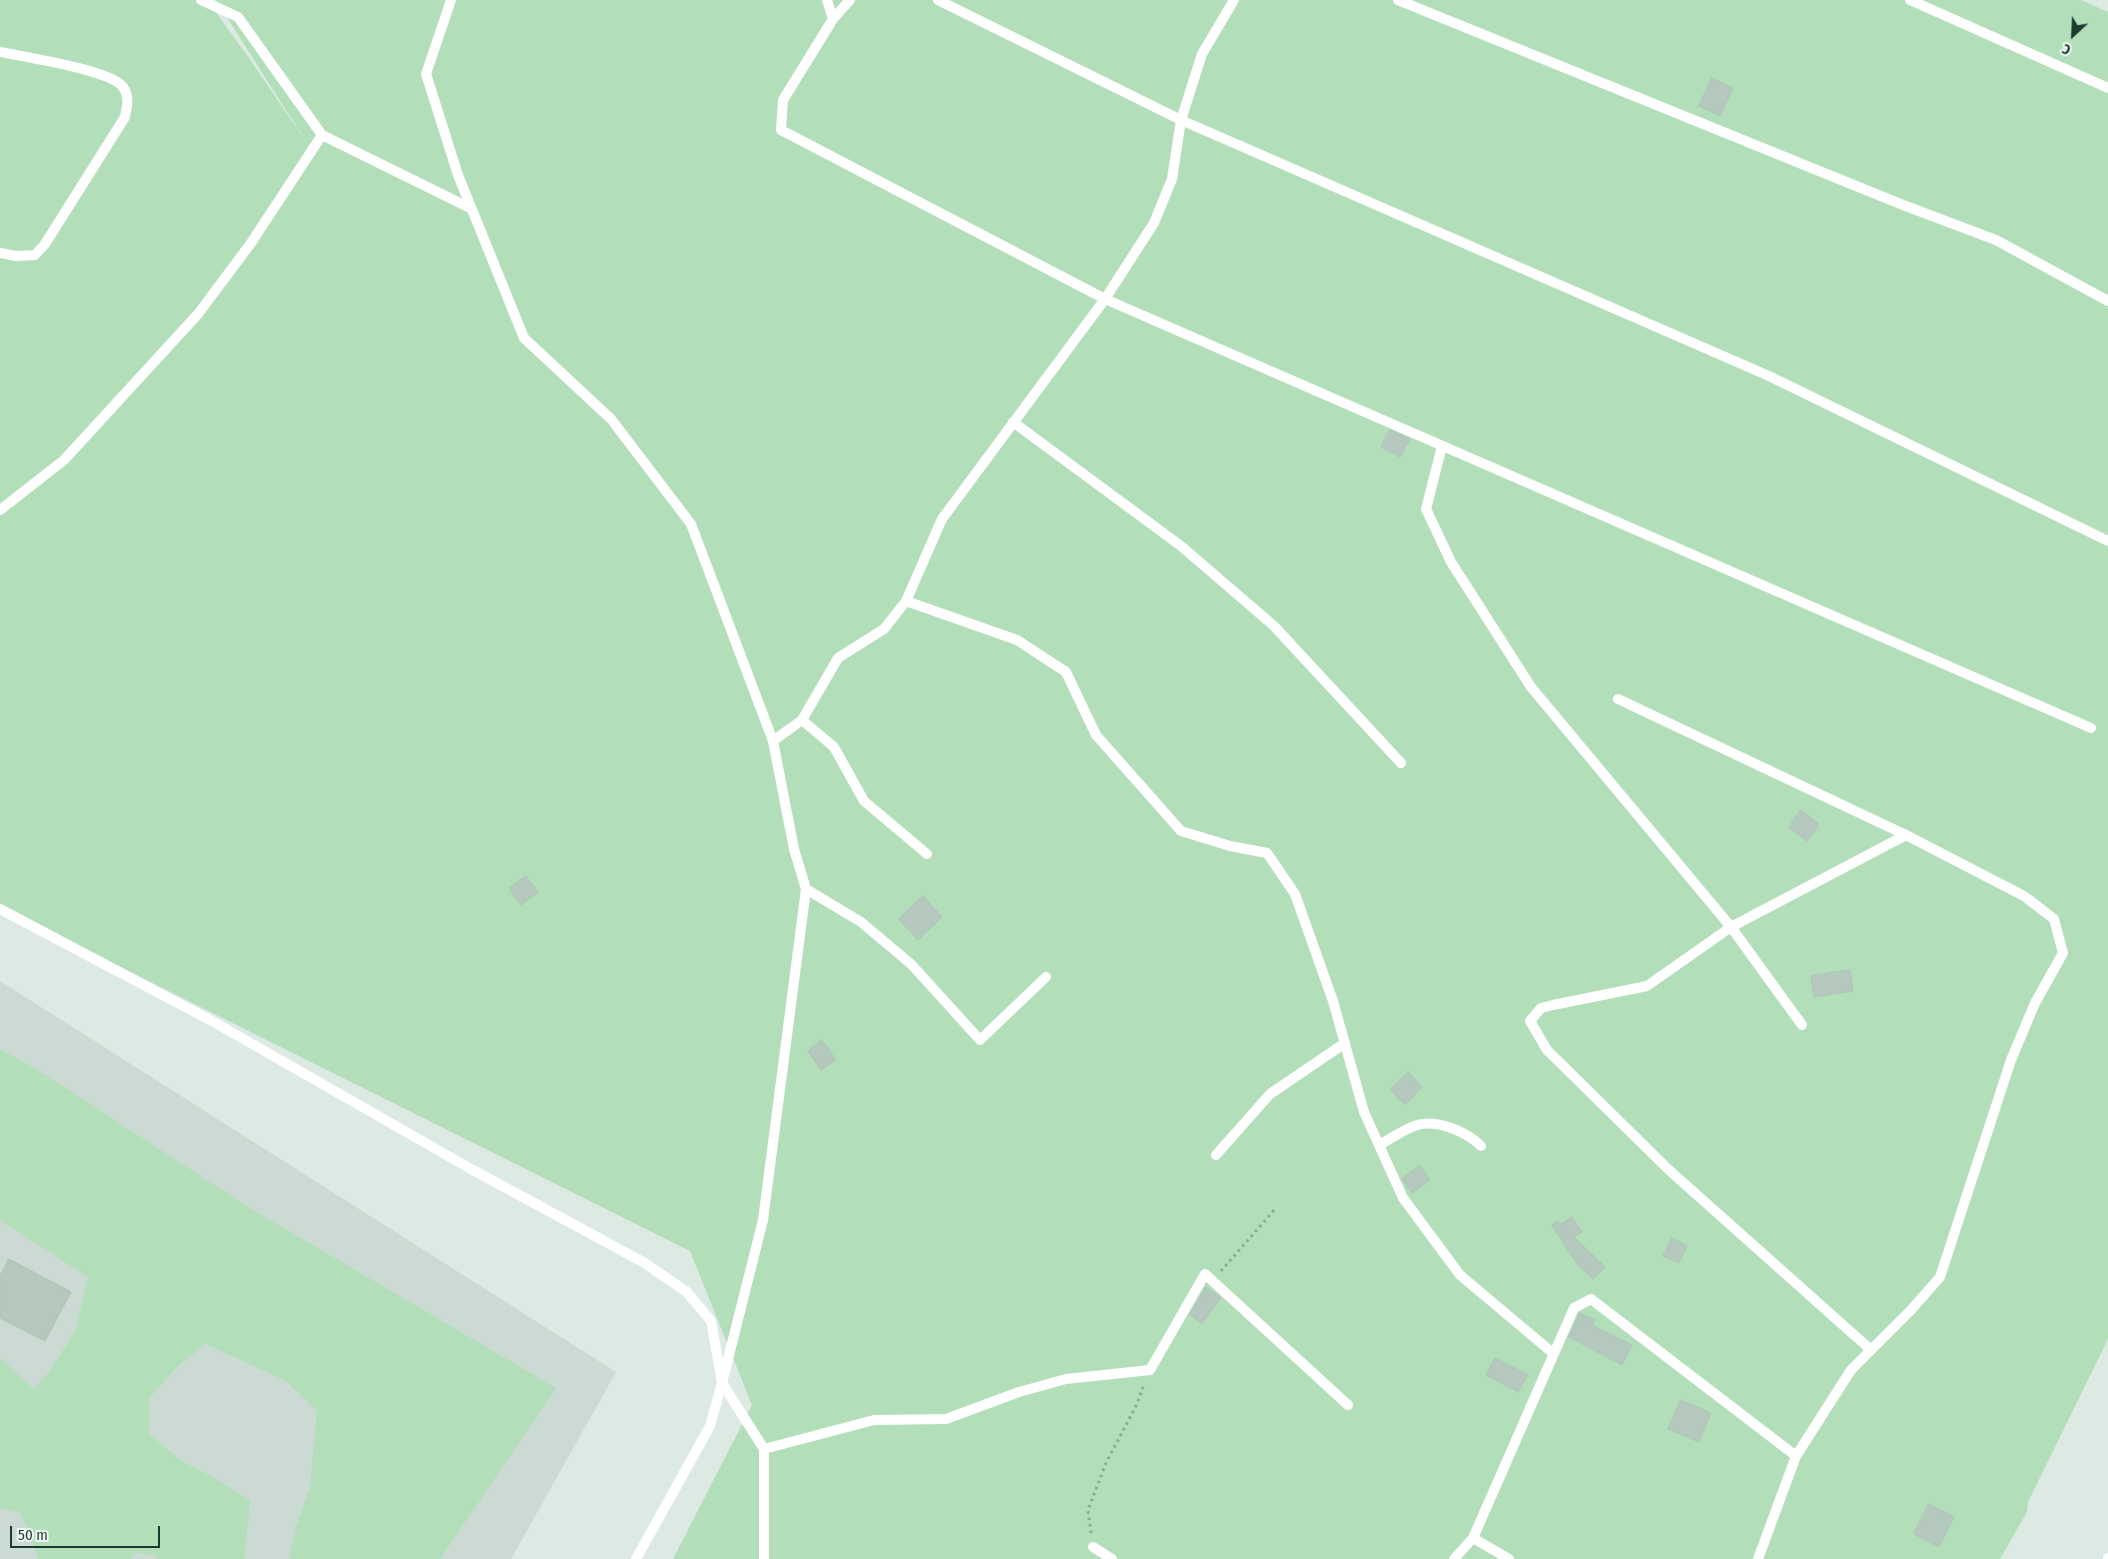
<!DOCTYPE html>
<html>
<head>
<meta charset="utf-8">
<style>
	body { margin:0 }
	#map { position:relative; width:2108px; height:1559px; overflow:hidden; background:#ddeae3; font-family:"Fira Sans Condensed",sans-serif }
	canvas { display:block }
	.north { position:absolute; left:2048px; top:10px; width:50px; height:50px; -webkit-text-stroke:4px #edf7f1; paint-order:stroke; rotate:205deg; font-size:14px; font-weight:700; line-height:20px; text-align:center; color:#1d3a30 }
	.north::after { content:''; display:block; margin:auto; width:18px; height:22px; background:#1d3a30; clip-path:polygon(50% 0,100% 100%,50% 72%,0 100%) }
	.scale { position:absolute; left:10px; top:1526px; width:150px; height:22px; box-sizing:border-box; border:2px solid #1d3a30; border-top:0; padding-left:6px; font-size:15px; line-height:18px; white-space:nowrap; color:#1d3a30; -webkit-text-stroke:4px #edf7f1; paint-order:stroke }
</style>
</head>
<body>
<div id="map">
<canvas width="2108" height="1559"></canvas>
<div class="north">С</div>
<div class="scale">50 m</div>
</div>
<script>
const c = document.querySelector('canvas').getContext('2d');
c.lineJoin = 'round';
function paint(path, color) { c.fillStyle = color; c.fill(path, 'evenodd'); }
function strokePath(path, color, width, dash) { c.strokeStyle = color; c.lineWidth = width; c.lineCap = dash ? 'butt' : 'round'; c.setLineDash(dash || []); c.stroke(path); }
const built = new Path2D(`
	M0,981L616,1372L511,1559H0Z`);
const green = new Path2D(`
	M0,0H207L249,58L308,145L216,0H2081L2108,12V1339L2028,1502L2027,1512L2000,1559H673L752,1405L690,1251L0,907Z
	M0,1049L44,1074L248,1207L556,1388L440,1559H289L296,1527L310,1487L317,1411L286,1381L206,1344L180,1364L149,1398L150,1435L183,1462L216,1479L250,1501L244,1559H157L156,1555L136,1553L130,1559H39L21,1513L0,1508V1358L34,1389L49,1372L75,1331L88,1277L0,1220Z`);
const building = new Path2D(`
	M1712,78L1733,88L1720,116L1699,106Z
	M1390,430L1410,439L1400,457L1381,447Z
	M1801,810L1819,824L1807,841L1789,827Z
	M526,876L538,892L521,905L509,888Z
	M923,896L942,917L918,940L899,919Z
	M1850,970L1853,991L1814,997L1811,976Z
	M822,1040L836,1060L821,1070L808,1051Z
	M1408,1072L1422,1087L1405,1105L1390,1090Z
	M1420,1166L1430,1180L1412,1193L1402,1179Z
	M1572,1217L1582,1232L1574,1237L1605,1267L1593,1279L1577,1264L1552,1225L1558,1221L1561,1224Z
	M1672,1238L1687,1246L1679,1263L1663,1256Z
	M9,1259L71,1292L45,1341L0,1318V1276Z
	M1206,1287L1221,1298L1202,1324L1190,1315Z
	M1580,1313L1595,1320L1592,1325L1632,1345L1622,1365L1569,1337Z
	M1495,1358L1528,1375L1518,1392L1486,1375Z
	M1681,1400L1711,1413L1699,1442L1668,1429Z
	M1929,1504L1954,1517L1939,1547L1914,1534Z`);
const path = new Path2D(`
	M1221,1271L1276,1208
	M1091,1533L1088,1510L1106,1463L1137,1404L1144,1384`);
const service = new Path2D(`
	M201,0L238,17L322,135L472,209
	M451,0L426,74L458,175L524,338L611,419L691,524L773,741L794,849L806,889L763,1220L722,1383L764,1449V1559
	M827,0L833,19
	M850,0L833,19L783,100L781,130L1105,299L2091,728
	M938,0L1181,120L1769,376L2108,541
	M1398,0L1903,205L1996,240L2108,301
	M1910,0L2108,88
	M0,52C24,57 111,70 123,87C130,97 127,106 125,117L45,244L35,255L16,256L0,253
	M1013,422L1181,546L1274,626L1401,763
	M1442,446L1426,509L1451,562L1531,687L1731,927L1906,835
	M0,510L64,460L198,314L251,243L322,135
	M906,601L1017,640L1066,672L1096,735L1181,831L1230,846L1267,853L1295,894L1333,1001L1364,1112L1403,1198L1460,1275L1554,1354
	M1618,699L1906,835L2024,896L2054,919L2063,953L2035,1003L2011,1060L1940,1277L1911,1310L1851,1370L1796,1456L1758,1559
	M802,720L838,658L884,629L906,601L942,519L1105,299L1154,223L1172,179L1181,120L1202,54L1234,0
	M773,741L802,720L834,747L864,801L927,854
	M806,889L861,922L911,964L980,1040L1046,977
	M0,909L212,1021L471,1169L643,1262L687,1292L711,1321L722,1383L710,1426L636,1559
	M1802,1025L1731,927L1647,986L1553,1005L1541,1008L1530,1021L1547,1050L1669,1170L1871,1350
	M1379,1145C1391,1139 1404,1129 1417,1125C1437,1119 1467,1132 1481,1146
	M1216,1155L1270,1094L1345,1043
	M764,1449L874,1420L946,1419L1019,1392L1066,1379L1150,1370L1205,1274L1348,1405
	M1473,1538L1509,1559
	M1093,1547L1112,1559
	M1454,1559L1473,1538L1574,1308L1591,1299L1796,1456
	M2108,1559V1558`);
paint(built, '#cbdad2');
paint(green, '#b3deba');
paint(building, '#b5c8be');
strokePath(building, '#afc4b9', 1);
strokePath(path, '#7ab19a', 3, [2.5, 4]);
strokePath(service, '#fff', 10);
</script>
</body>
</html>
